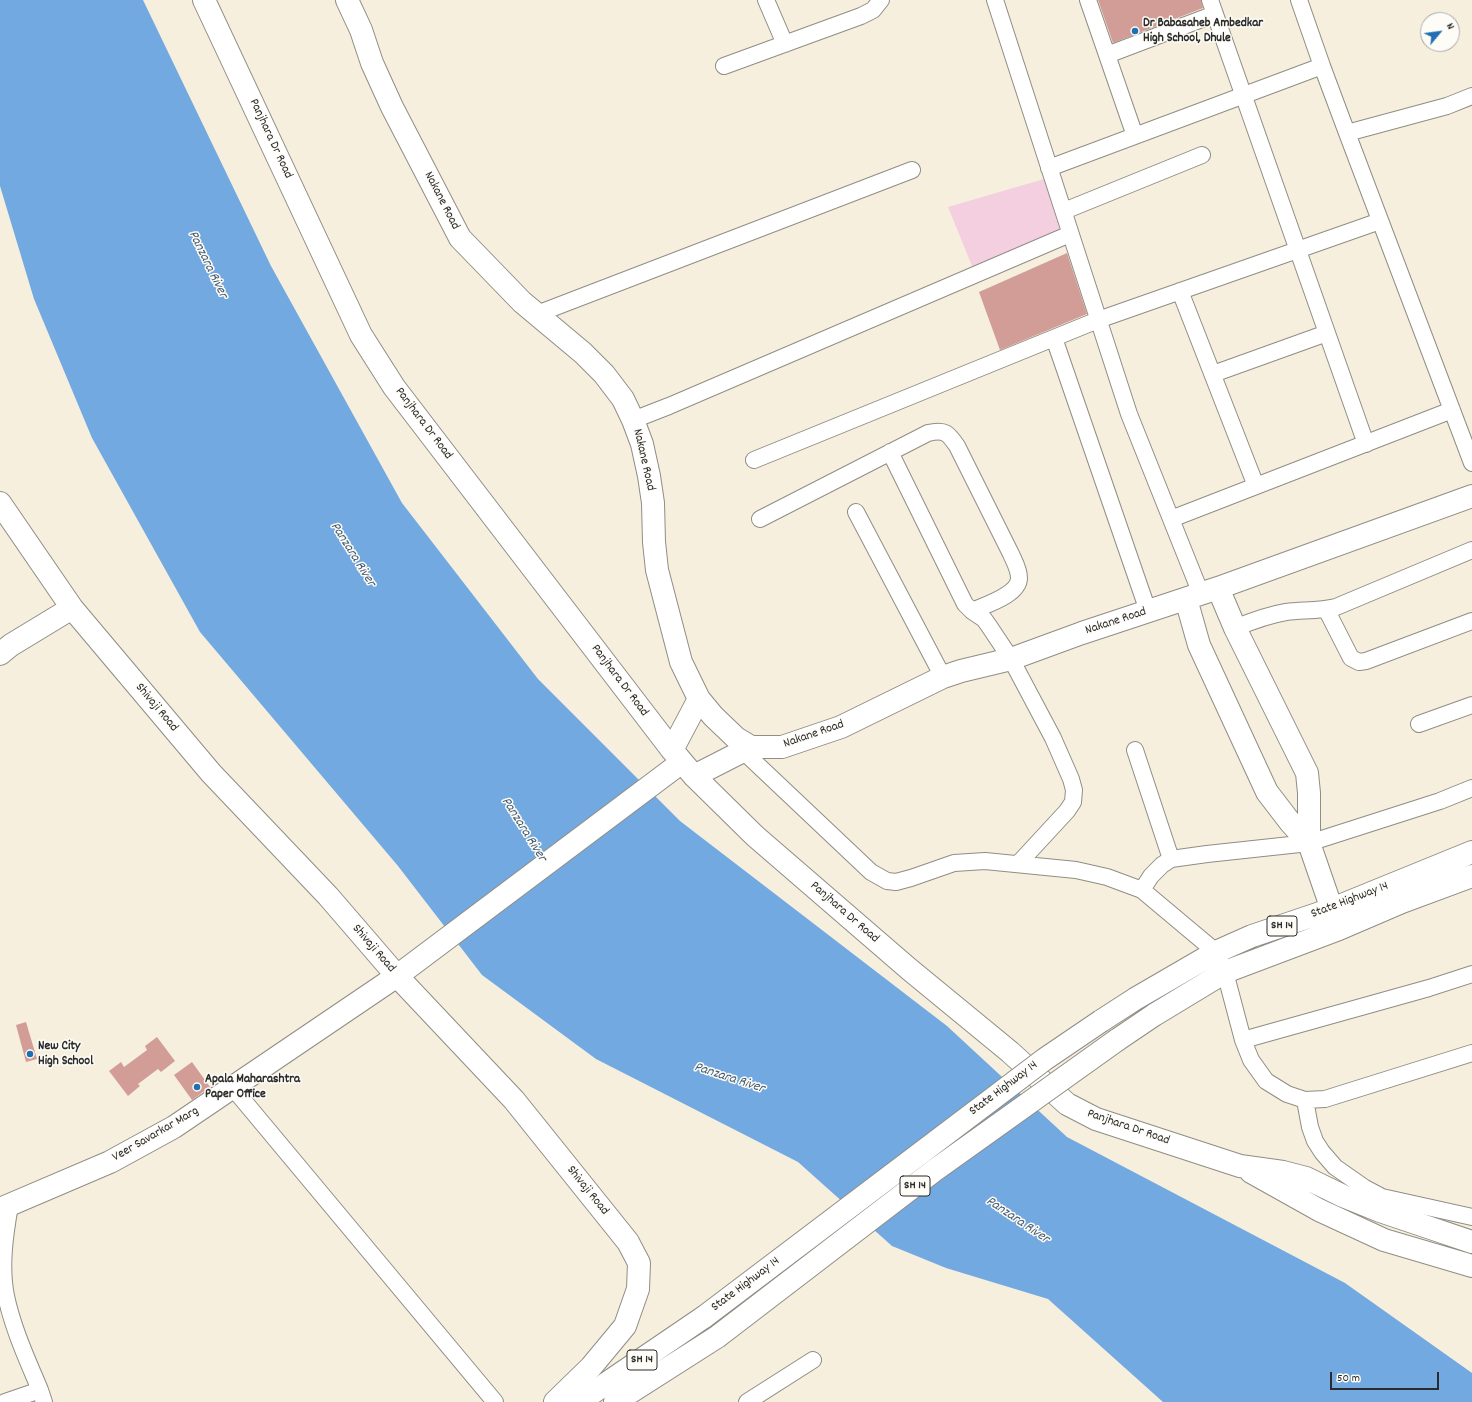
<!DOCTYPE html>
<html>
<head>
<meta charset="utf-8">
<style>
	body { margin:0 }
	#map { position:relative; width:1472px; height:1402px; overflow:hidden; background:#f6efde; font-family:Dekko,sans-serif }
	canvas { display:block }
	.north { position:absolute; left:1420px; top:12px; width:40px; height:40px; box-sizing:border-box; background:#fdfcf7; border:1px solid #a9a8a5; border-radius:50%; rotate:61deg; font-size:11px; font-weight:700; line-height:16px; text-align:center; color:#2b2b2b }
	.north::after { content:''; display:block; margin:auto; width:14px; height:18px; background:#1f6fb2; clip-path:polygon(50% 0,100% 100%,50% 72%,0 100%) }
	.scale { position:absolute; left:1330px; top:1372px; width:109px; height:18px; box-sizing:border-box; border:2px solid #2b2b2b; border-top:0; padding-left:5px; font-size:12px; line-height:14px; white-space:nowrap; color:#2b2b2b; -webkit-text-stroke:3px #fdfcf7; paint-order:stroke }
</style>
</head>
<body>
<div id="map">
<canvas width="1472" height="1402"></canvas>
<div class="north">N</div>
<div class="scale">50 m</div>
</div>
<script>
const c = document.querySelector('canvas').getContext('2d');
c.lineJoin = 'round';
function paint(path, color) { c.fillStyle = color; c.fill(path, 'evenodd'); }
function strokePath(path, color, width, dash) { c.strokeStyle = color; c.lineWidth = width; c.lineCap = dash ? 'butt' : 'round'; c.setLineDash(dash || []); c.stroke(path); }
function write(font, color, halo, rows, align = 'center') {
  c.font = font + ' Dekko,sans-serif'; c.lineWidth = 3; c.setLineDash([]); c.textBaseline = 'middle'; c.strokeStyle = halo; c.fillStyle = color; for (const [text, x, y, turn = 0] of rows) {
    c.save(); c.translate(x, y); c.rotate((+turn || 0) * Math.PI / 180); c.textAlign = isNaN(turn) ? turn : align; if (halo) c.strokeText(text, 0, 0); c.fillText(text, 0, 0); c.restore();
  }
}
const built = new Path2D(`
	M1044,179L1061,234L974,271L948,207Z`);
const water = new Path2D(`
	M0,0H143L271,266L402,503L538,679L680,821L947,1026L1067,1137L1345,1283L1472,1373V1402H1163L1048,1299L946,1268L892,1246L798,1162L596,1059L482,975L398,866L200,632L92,438L34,299L0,186Z`);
const building = new Path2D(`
	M1098,0H1201L1203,8L1113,43Z
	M1067,253L1087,314L1000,350L979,292Z
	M26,1022L37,1059L26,1062L16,1025Z
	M157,1037L175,1061L161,1072L158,1069L138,1084L140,1086L128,1096L109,1071L121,1062L124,1067L147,1050L145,1046Z
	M192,1062L210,1087L192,1100L174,1075Z`);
const street = new Path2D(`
	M766,0L785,44
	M995,0L1129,414L1201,594
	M1088,0L1135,136
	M1210,0L1366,444
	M1299,0L1322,66
	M1107,55L1215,14
	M724,66L861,16L873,10L881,0
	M1472,96L1447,106L1347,133L1472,463
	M1049,168L1322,66L1347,133
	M1064,211L1202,155
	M1180,291L1256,486
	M537,314L912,170
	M1054,338L1148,611
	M1213,374L1327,333
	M633,420L669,406L1070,234
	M890,452L965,604L972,611L984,619L989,626L1011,659L1053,738L1071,779L1074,790L1073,802L1067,811L1018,864
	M754,460L1098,320L1380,221
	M856,512L943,677
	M760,519L928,433C945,429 948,433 957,446L1011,554C1014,561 1019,569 1019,578C1019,595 985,605 972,611
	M1171,519L1452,410
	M1326,609L1351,658L1359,662L1366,661L1472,621
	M1235,628C1252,621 1268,615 1286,612C1303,610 1320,611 1336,607L1472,550
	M1419,724L1472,705
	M1135,750L1171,859
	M743,751L871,872L887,881L896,882L911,878L954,863L985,861L1076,870L1107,877L1142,890L1216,952L1225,972L1243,1040L1251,1060L1266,1081L1287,1094L1305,1100L1325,1099L1472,1053
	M1142,890L1151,876L1162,865L1171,859L1207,854L1309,843L1440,801L1472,788
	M1243,1040L1429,988L1472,974
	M233,1088L495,1402
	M1305,1100L1310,1127L1315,1141L1322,1152L1335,1167L1365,1188L1382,1197L1472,1217
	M10,1205C5,1234 0,1266 6,1296C13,1329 27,1359 40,1390
	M5,1402L40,1390L44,1402
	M747,1402L813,1360`);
const secondary = new Path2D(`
	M204,0L361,335L394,387L672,750L694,776L755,836L909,969L1010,1052L1067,1104L1096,1119L1240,1166L1283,1172L1306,1178L1343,1196L1380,1211L1472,1242
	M347,0L361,30L372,63L392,107L460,238L522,302L583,353L604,374L623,399L633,420L642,444L649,476L653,503L654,542L657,570L681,662L699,699L713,716L736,738L751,747H782L841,727L943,677L961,671L1011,659L1082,633L1218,588L1472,496
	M0,503L72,608L211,773L328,896L397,976L514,1100L628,1242L639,1263L638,1289L625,1326L591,1367L555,1402
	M1218,588L1235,628L1307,773L1309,793V843L1338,927
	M1186,599L1199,645L1267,792L1290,822L1309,843
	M0,654L11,645L72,608
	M672,750L699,699
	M694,776L751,747
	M1251,1172L1319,1210L1384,1240L1472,1266
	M0,1209L110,1162L174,1127L397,976L682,762`);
const primary = new Path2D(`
	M1101,1021L1135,999L1216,952L1252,936L1332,909L1472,852
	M1117,1040L1154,1015L1225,972L1339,929L1402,902L1472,876
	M579,1402L704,1317
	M615,1402L717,1337`);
const primaryBridge = new Path2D(`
	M704,1317L1045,1059L1101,1021
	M717,1337L935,1170L1117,1040`);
const markers = [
	[1135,31,4,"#1f6fb2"],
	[30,1054,4,"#1f6fb2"],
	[197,1087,4,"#1f6fb2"]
];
const shields = [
	[1282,926,30],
	[915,1186,30],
	[642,1360,30]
];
const shieldNames = [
	["SH 14",1282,926],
	["SH 14",915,1186],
	["SH 14",642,1360]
];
const poiNames = [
	["Dr Babasaheb Ambedkar",1143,24],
	["High School, Dhule",1143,39],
	["New City",38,1047],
	["High School",38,1062],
	["Apala Maharashtra",205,1080],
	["Paper Office",205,1095]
];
const streetNames = [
	["Panjhara Dr Road",270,139,65],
	["Nakane Road",441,201,63],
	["Panjhara Dr Road",423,424,53],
	["Nakane Road",643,460,77],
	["Nakane Road",1116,622,-18],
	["Panjhara Dr Road",619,681,53],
	["Shivaji Road",156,708,50],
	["Nakane Road",814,735,-19],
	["State Highway 14",1350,901,-21],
	["Panjhara Dr Road",844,913,41],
	["Shivaji Road",373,949,49],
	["State Highway 14",1004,1089,-37],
	["Panjhara Dr Road",1128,1128,19],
	["Veer Savarkar Marg",156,1135,-30],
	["Shivaji Road",587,1191,51],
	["State Highway 14",746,1285,-37]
];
const waterNames = [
	["Panzara River",207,265,64],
	["Panzara River",352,555,58],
	["Panzara River",523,830,58],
	["Panzara River",729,1079,18],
	["Panzara River",1017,1221,34]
];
paint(built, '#f3cfe0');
paint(water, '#72a9e1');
paint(building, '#d39d97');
strokePath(street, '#908d84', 18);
strokePath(secondary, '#908d84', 24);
strokePath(primary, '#908d84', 24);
strokePath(street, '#fff', 16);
strokePath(secondary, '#fff', 22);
strokePath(primary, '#fff', 22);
strokePath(primaryBridge, '#908d84', 24, []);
strokePath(primaryBridge, '#fff', 22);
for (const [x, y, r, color] of markers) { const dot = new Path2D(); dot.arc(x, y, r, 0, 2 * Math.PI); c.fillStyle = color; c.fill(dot); strokePath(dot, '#fdfcf7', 1.5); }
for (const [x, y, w] of shields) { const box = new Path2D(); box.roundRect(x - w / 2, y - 10, w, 20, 3); c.fillStyle = '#fdfcf7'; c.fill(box); strokePath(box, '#2b2b2b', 1); }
write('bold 12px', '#2b2b2b', null, shieldNames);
write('bold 13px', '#2b2b2b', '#fdfcf7', poiNames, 'left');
write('13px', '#2b2b2b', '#fdfcf7', streetNames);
write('italic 14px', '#475d74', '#fdfcf7', waterNames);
</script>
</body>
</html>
